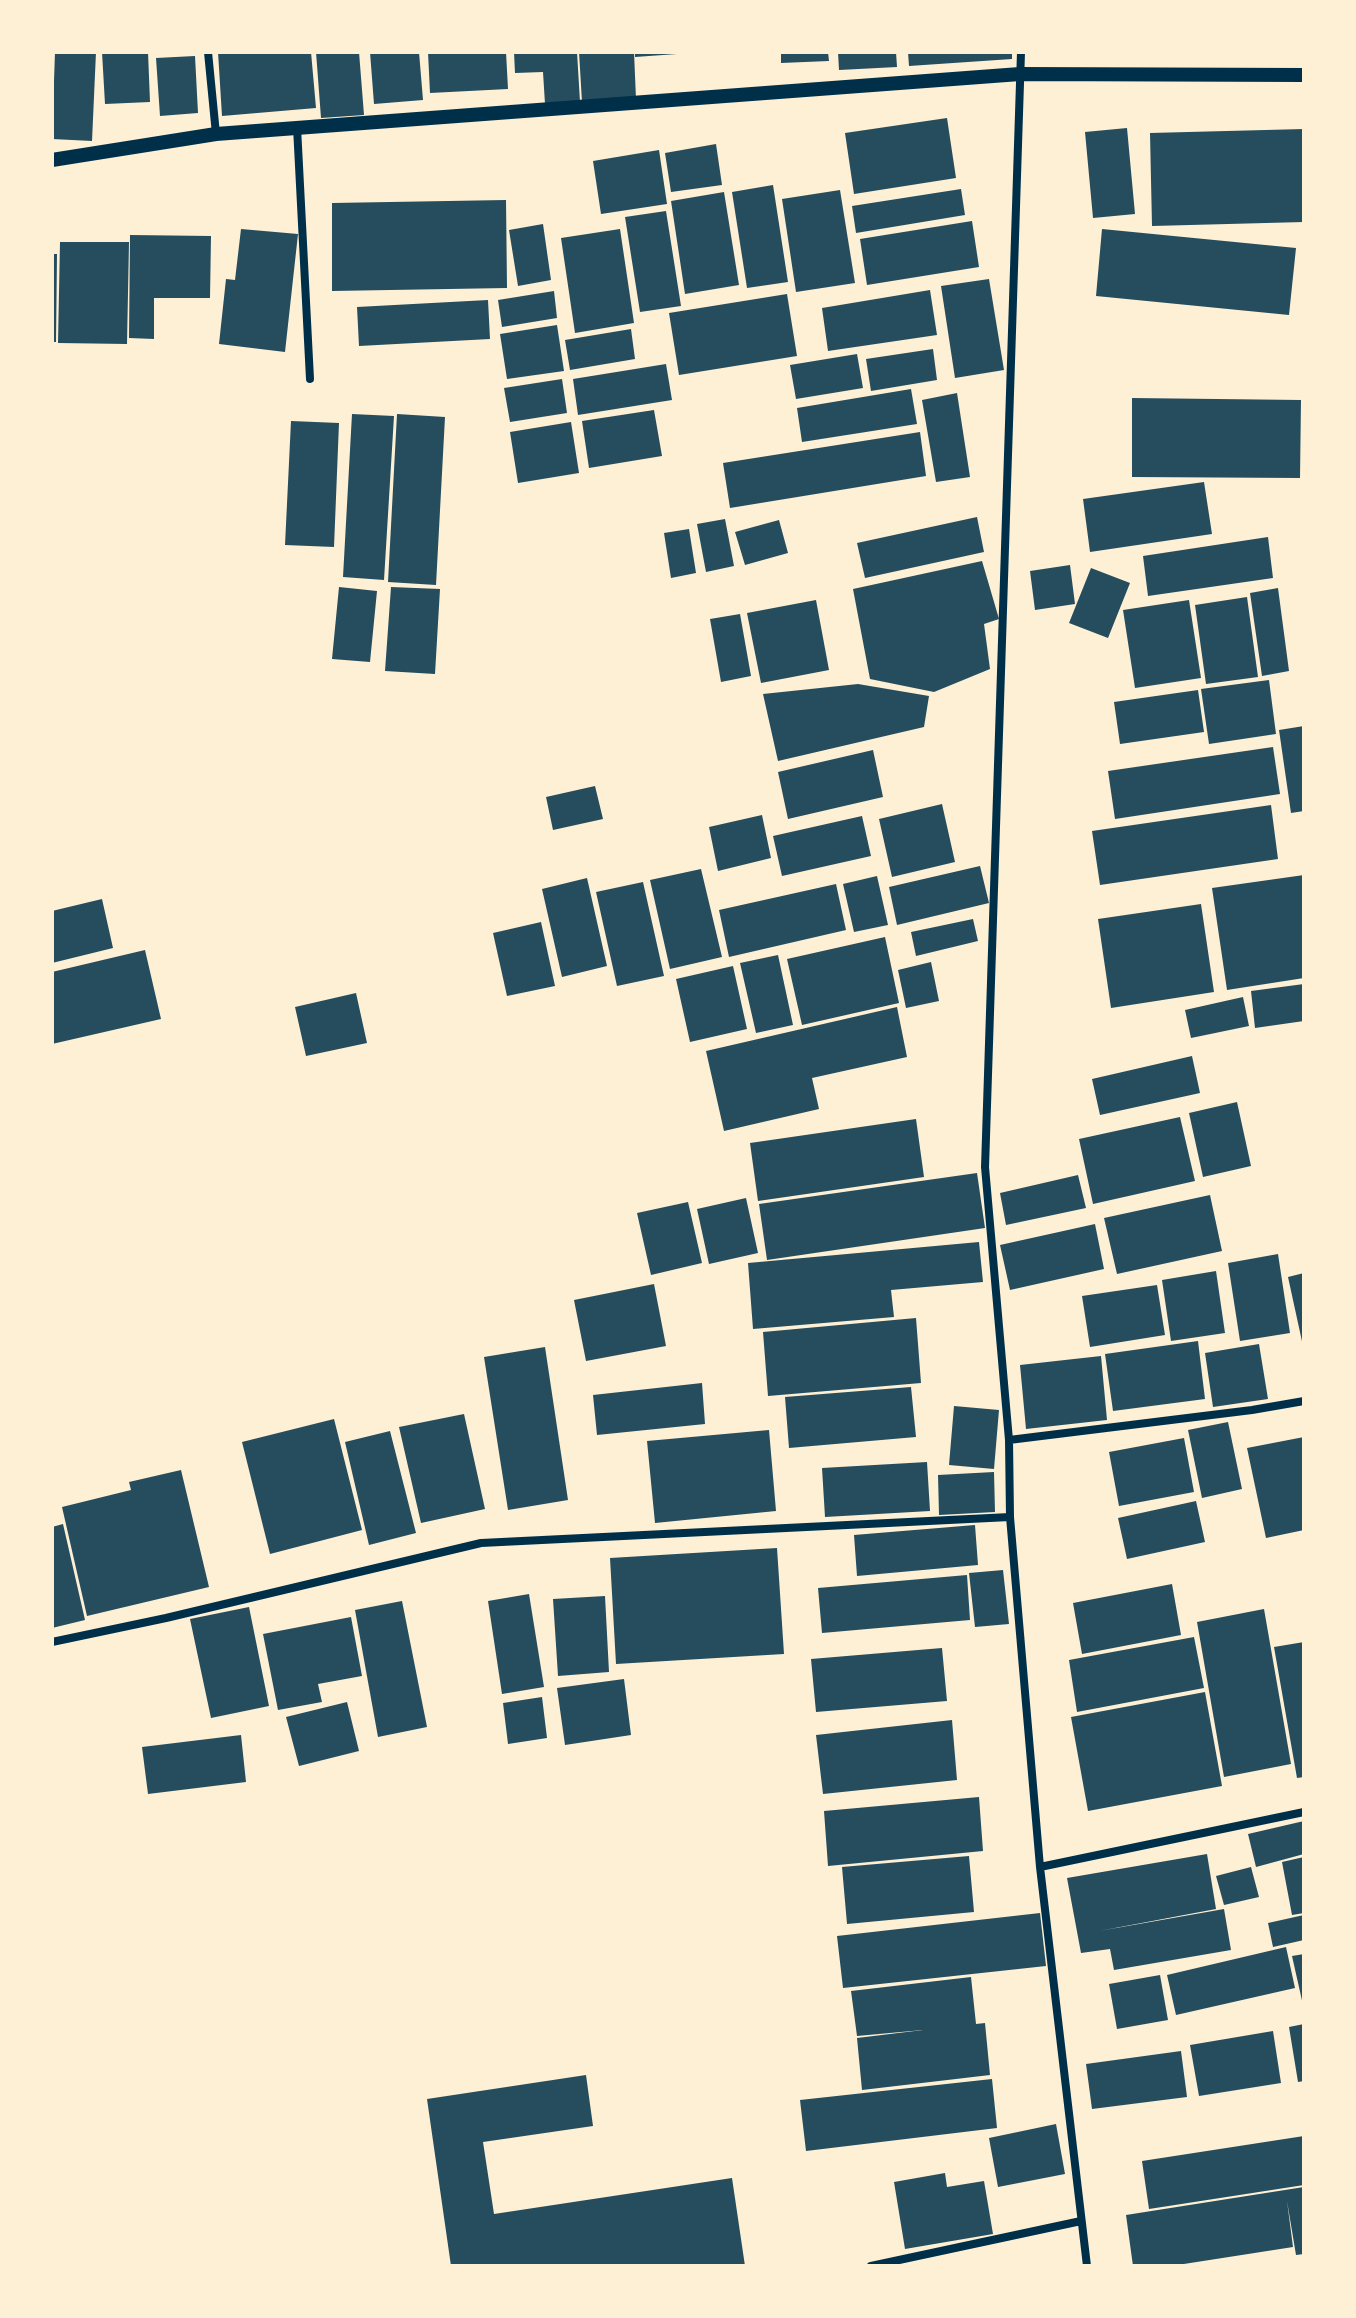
<!DOCTYPE html>
<html>
<head>
<meta charset="utf-8">
<style>
	body { margin:0 }
	#map { position:relative; width:1356px; height:2318px; overflow:hidden; background:#fdf0d5; font-family:"Titillium Web",sans-serif }
	canvas { display:block }
	.frame { position:absolute; inset:0; border:54px solid #fdf0d5; pointer-events:none }
</style>
</head>
<body>
<div id="map">
<canvas width="1356" height="2318"></canvas>
<div class="frame"></div>
</div>
<script>
const c = document.querySelector('canvas').getContext('2d');
c.lineJoin = 'round';
function paint(path, color) { c.fillStyle = color; c.fill(path, 'evenodd'); }
function strokePath(path, color, width, dash) { c.strokeStyle = color; c.lineWidth = width; c.lineCap = dash ? 'butt' : 'round'; c.setLineDash(dash || []); c.stroke(path); }
const building = new Path2D(`
	M55,52H96L92,141L52,139Z
	M102,52H148L150,102L105,104Z
	M218,52H311L316,108L222,116Z
	M316,52H359L364,115L321,118Z
	M370,52H419L423,100L374,104Z
	M428,52H506L508,89L430,93Z
	M514,52H577L580,102L545,104L543,72L515,73Z
	M579,52H634L636,99L582,102Z
	M635,52H676L677,54L635,57Z
	M781,52H828L829,61L781,63Z
	M838,52H896L897,67L839,70Z
	M908,52H1012V59L909,66Z
	M195,56L198,113L160,116L156,58Z
	M947,118L956,178L854,194L845,133Z
	M1127,128L1135,214L1093,218L1085,132Z
	M1304,129V222L1152,226L1150,133Z
	M716,144L722,185L671,192L665,153Z
	M659,150L667,204L601,214L593,161Z
	M773,185L788,282L747,288L732,192Z
	M961,189L965,215L856,233L852,206Z
	M840,190L855,283L796,292L782,199Z
	M724,192L739,285L685,294L671,201Z
	M506,200L507,288L332,291V203Z
	M666,211L681,306L640,312L625,217Z
	M972,221L979,267L867,285L860,239Z
	M543,224L551,280L518,286L509,230Z
	M241,229L298,234L285,352L219,344L226,279L235,280Z
	M620,229L634,323L575,333L561,238Z
	M1102,229L1296,248L1289,315L1096,296Z
	M130,235L211,236L210,298H154V339L129,338Z
	M60,242H129L127,344L58,343Z
	M52,254H57L56,342H52Z
	M989,279L1004,370L955,378L941,286Z
	M930,290L937,335L828,351L822,308Z
	M554,291L557,318L502,327L498,300Z
	M787,294L797,356L679,375L669,313Z
	M488,300L490,339L359,346L357,307Z
	M557,325L564,371L507,379L500,334Z
	M631,329L635,359L570,370L565,340Z
	M933,349L937,380L871,391L866,359Z
	M857,354L863,388L796,399L790,365Z
	M666,364L672,400L578,415L573,379Z
	M562,379L567,413L510,422L504,388Z
	M911,389L917,424L802,442L797,408Z
	M957,393L970,477L936,482L922,400Z
	M1132,398L1301,400L1300,478L1132,477Z
	M654,410L662,456L589,468L582,421Z
	M352,414L394,416L384,580L343,577Z
	M397,414L445,417L436,585L388,582Z
	M291,421L339,423L334,547L285,545Z
	M571,422L579,473L518,483L510,432Z
	M920,432L926,476L730,508L723,463Z
	M1204,482L1212,534L1090,552L1083,499Z
	M977,517L984,552L865,578L857,543Z
	M725,519L734,566L706,572L697,524Z
	M779,520L788,553L745,565L735,532Z
	M689,529L696,573L671,578L664,533Z
	M1268,537L1273,578L1148,596L1143,556Z
	M982,561L999,619L984,624L990,669L934,692L870,679L853,589Z
	M1070,565L1075,604L1035,610L1030,571Z
	M1091,568L1130,583L1108,638L1069,623Z
	M339,587L377,591L370,662L332,659Z
	M391,587L440,589L435,674L385,671Z
	M1278,588L1289,671L1262,676L1250,593Z
	M1247,597L1258,677L1206,684L1195,605Z
	M816,600L829,670L761,683L747,613Z
	M1189,600L1201,678L1135,688L1123,610Z
	M740,614L751,676L721,682L710,619Z
	M1269,680L1276,734L1209,744L1201,689Z
	M858,684L929,696L924,727L778,761L763,694Z
	M1198,690L1204,732L1120,744L1114,702Z
	M1304,726V811L1291,813L1279,730Z
	M1273,747L1280,794L1115,819L1108,771Z
	M873,750L883,797L788,819L778,772Z
	M595,786L603,819L553,830L546,797Z
	M942,804L955,862L892,877L879,819Z
	M1271,805L1278,859L1100,885L1092,831Z
	M762,815L771,858L718,871L709,827Z
	M862,816L871,856L782,876L773,836Z
	M980,866L989,903L897,925L889,887Z
	M701,869L722,957L670,969L650,880Z
	M1304,875V978L1227,990L1212,888Z
	M877,876L888,925L854,932L843,884Z
	M587,878L607,966L562,977L542,889Z
	M643,882L664,976L617,986L596,892Z
	M836,884L846,930L729,957L719,910Z
	M102,899L113,948L52,963V911Z
	M1201,904L1214,992L1111,1008L1098,919Z
	M973,919L978,941L916,956L911,932Z
	M541,922L555,986L507,996L493,933Z
	M885,937L899,1003L802,1025L787,959Z
	M145,950L161,1019L52,1044V972Z
	M778,955L793,1025L756,1033L740,963Z
	M931,962L939,1001L906,1008L898,970Z
	M733,966L747,1029L690,1042L676,979Z
	M1304,984V1021L1255,1028L1251,991Z
	M356,993L367,1043L306,1056L295,1007Z
	M1243,997L1249,1026L1191,1038L1185,1010Z
	M897,1007L907,1057L812,1078L819,1109L724,1131L706,1051Z
	M1192,1056L1200,1093L1100,1115L1092,1079Z
	M1237,1102L1251,1166L1203,1177L1189,1113Z
	M1180,1117L1195,1181L1093,1204L1079,1139Z
	M916,1119L924,1177L758,1201L750,1143Z
	M977,1173L985,1228L767,1260L759,1204Z
	M1078,1175L1086,1208L1006,1225L1000,1193Z
	M1210,1195L1222,1251L1117,1274L1104,1218Z
	M746,1198L758,1253L709,1264L697,1209Z
	M688,1202L702,1263L651,1275L637,1213Z
	M1095,1224L1104,1269L1010,1290L1000,1245Z
	M979,1242L983,1282L891,1290L894,1317L753,1329L748,1263Z
	M1278,1254L1290,1333L1240,1341L1228,1263Z
	M1216,1271L1225,1333L1171,1341L1162,1280Z
	M1304,1273V1346H1303L1288,1277Z
	M654,1284L666,1346L586,1361L574,1300Z
	M1157,1285L1165,1335L1090,1347L1082,1296Z
	M916,1318L921,1383L768,1396L763,1332Z
	M1198,1341L1205,1399L1113,1411L1105,1354Z
	M1259,1344L1268,1399L1213,1407L1205,1353Z
	M545,1347L568,1500L508,1510L484,1357Z
	M1101,1356L1107,1420L1026,1429L1020,1365Z
	M702,1383L705,1424L597,1435L593,1395Z
	M911,1387L916,1437L789,1448L785,1397Z
	M954,1406L999,1410L994,1469L949,1465Z
	M464,1414L485,1509L421,1523L399,1427Z
	M334,1419L362,1530L270,1554L242,1442Z
	M1228,1422L1242,1489L1202,1498L1188,1430Z
	M769,1430L776,1511L655,1523L647,1441Z
	M390,1431L416,1533L369,1545L345,1442Z
	M1304,1437V1530L1266,1538L1247,1448Z
	M1184,1438L1194,1492L1119,1506L1109,1452Z
	M927,1462L930,1511L825,1517L822,1468Z
	M181,1470L209,1587L87,1616L62,1507L131,1490L129,1482Z
	M994,1472L995,1512L939,1515L938,1475Z
	M1196,1501L1205,1542L1127,1559L1118,1518Z
	M63,1524L85,1620L52,1628V1527Z
	M975,1525L978,1565L857,1576L854,1535Z
	M777,1548L784,1654L616,1664L610,1558Z
	M1003,1570L1009,1624L975,1627L969,1573Z
	M967,1575L970,1620L822,1633L818,1588Z
	M1172,1584L1181,1635L1082,1654L1073,1603Z
	M529,1594L544,1687L502,1694L488,1601Z
	M605,1596L609,1672L558,1676L553,1599Z
	M402,1601L427,1727L378,1737L355,1610Z
	M249,1607L269,1706L211,1718L190,1619Z
	M1264,1609L1291,1764L1224,1777L1197,1622Z
	M351,1617L362,1676L318,1684L322,1702L278,1710L263,1634Z
	M1194,1637L1204,1688L1077,1712L1069,1660Z
	M1304,1642V1777L1297,1778L1274,1647Z
	M942,1648L947,1701L816,1712L811,1659Z
	M624,1679L631,1735L565,1745L557,1688Z
	M1205,1692L1222,1786L1088,1811L1071,1717Z
	M542,1697L547,1738L508,1744L503,1703Z
	M347,1702L359,1751L299,1766L286,1717Z
	M952,1720L957,1780L823,1794L816,1735Z
	M241,1735L246,1782L148,1794L142,1747Z
	M979,1797L983,1851L828,1866L824,1811Z
	M1304,1821V1854L1256,1867L1248,1834Z
	M1207,1854L1216,1909L1099,1931L1224,1909L1231,1950L1114,1970L1110,1949L1081,1953L1067,1878Z
	M969,1856L974,1912L847,1924L842,1867Z
	M1304,1857V1913L1292,1915L1282,1862Z
	M1251,1867L1259,1897L1224,1905L1216,1876Z
	M1040,1913L1046,1966L843,1988L837,1936Z
	M1304,1915V1940L1273,1947L1268,1923Z
	M1286,1947L1295,1988L1176,2015L1167,1975Z
	M1304,1954V2005H1303L1292,1956Z
	M1160,1975L1168,2020L1117,2029L1109,1984Z
	M971,1977L976,2024L985,2023L990,2075L862,2090L857,2038L923,2030L857,2036L851,1991Z
	M1304,2024V2081L1298,2082L1289,2027Z
	M1273,2031L1281,2083L1199,2096L1190,2045Z
	M1181,2051L1187,2097L1092,2109L1086,2064Z
	M586,2075L593,2126L483,2142L494,2214L732,2178L745,2266H451L427,2099Z
	M992,2079L997,2128L806,2151L800,2100Z
	M1056,2124L1065,2174L998,2187L989,2138Z
	M1304,2136V2185L1149,2209L1142,2161Z
	M945,2173L947,2187L984,2181L993,2234L905,2249L894,2182Z
	M1304,2187V2254L1296,2255L1287,2201L1293,2247L1171,2266H1133L1126,2215Z`);
const minor = new Path2D(`
	M208,52L216,134
	M1021,52L985,1167L1009,1440L1010,1517L1040,1867L1087,2266
	M297,127L310,379
	M1009,1440L1252,1410L1304,1401
	M52,1642L166,1618L481,1543L1010,1517
	M1040,1867L1304,1812
	M871,2266L1081,2221`);
const tertiary = new Path2D(`
	M52,160L216,134L1020,74L1304,75`);
paint(building, '#264d5e');
strokePath(minor, '#003049', 8);
strokePath(tertiary, '#003049', 14);
</script>
</body>
</html>
